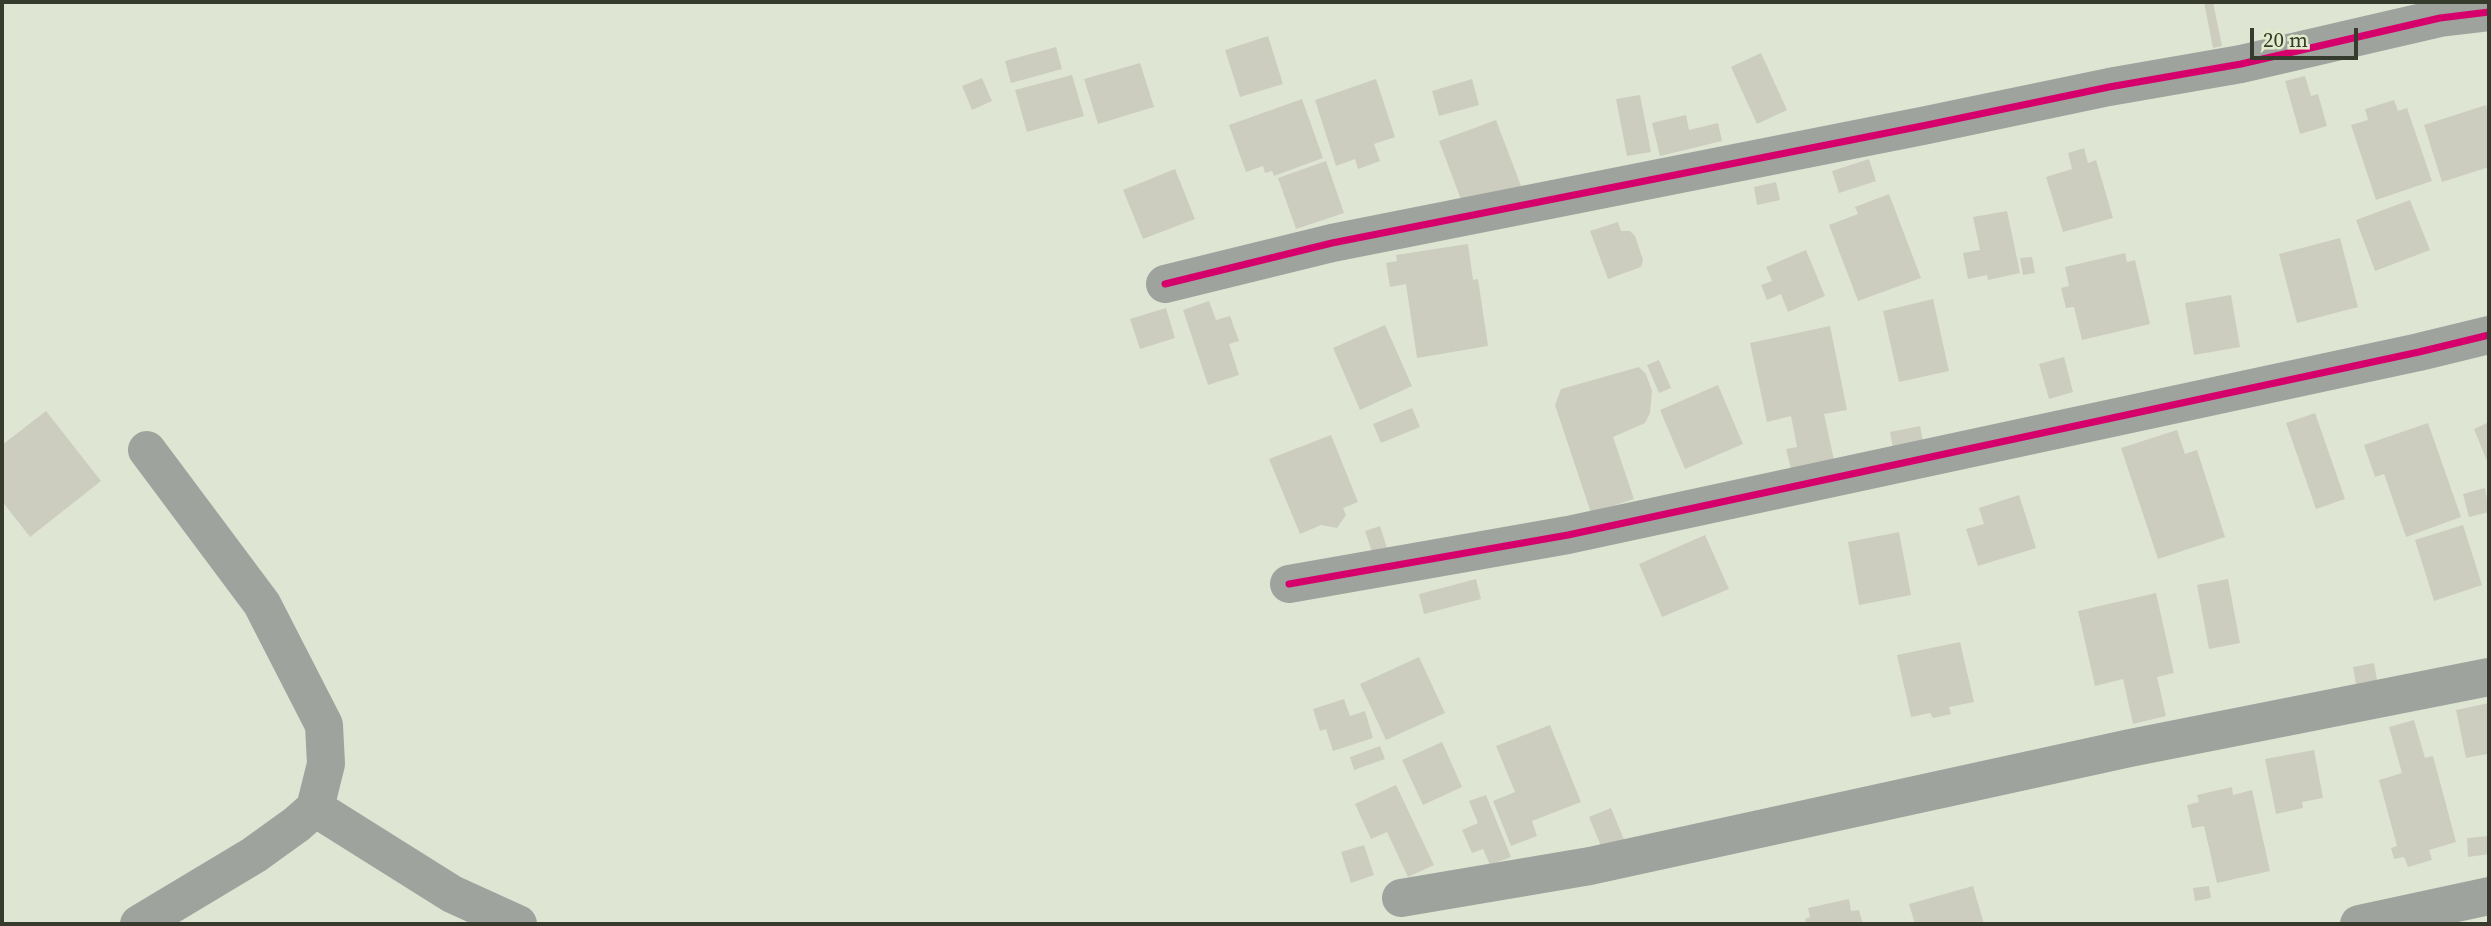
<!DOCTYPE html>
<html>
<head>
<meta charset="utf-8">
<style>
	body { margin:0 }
	#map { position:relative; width:2491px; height:926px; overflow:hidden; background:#dfe5d3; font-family:"Source Serif 4",serif }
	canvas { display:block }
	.frame { position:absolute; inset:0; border:4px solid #373b2e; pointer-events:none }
	.scale { position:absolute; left:2250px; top:28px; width:108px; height:32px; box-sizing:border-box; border:4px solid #373b2e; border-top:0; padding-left:9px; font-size:21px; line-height:24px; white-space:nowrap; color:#373b2e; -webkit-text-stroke:5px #e2eccc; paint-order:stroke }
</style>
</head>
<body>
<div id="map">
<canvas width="2491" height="926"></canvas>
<div class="frame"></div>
<div class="scale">20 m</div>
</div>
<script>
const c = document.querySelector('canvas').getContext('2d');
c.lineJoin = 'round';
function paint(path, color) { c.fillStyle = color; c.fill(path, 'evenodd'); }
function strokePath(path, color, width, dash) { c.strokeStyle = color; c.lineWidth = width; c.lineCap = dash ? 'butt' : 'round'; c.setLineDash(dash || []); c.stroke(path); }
const building = new Path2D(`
	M2204,2H2213L2222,46L2213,48Z
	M1268,36L1283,84L1240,97L1225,50Z
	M1056,47L1062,69L1011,83L1005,61Z
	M1761,53L1787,110L1757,124L1731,67Z
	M1140,63L1154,107L1098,124L1084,79Z
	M1072,75L1084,116L1027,132L1015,90Z
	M2305,76L2311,96L2318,94L2327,126L2300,134L2285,81Z
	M982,78L992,101L972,110L962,86Z
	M1376,79L1395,137L1374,144L1380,161L1358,169L1355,159L1336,166L1315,100Z
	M1472,79L1479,105L1439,116L1432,91Z
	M1640,95L1651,152L1627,156L1616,99Z
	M1302,99L1323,158L1274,176L1272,171L1265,173L1263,166L1246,172L1229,125Z
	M2394,100L2398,111L2407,108L2432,181L2376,200L2351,125L2368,120L2365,109Z
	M2486,105L2489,117V167L2442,182L2424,125Z
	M1686,115L1689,130L1718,123L1722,141L1660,156L1652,123Z
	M1496,120L1523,191L1466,213L1439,141Z
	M2084,148L2088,163L2096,160L2113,218L2063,232L2046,177L2072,169L2068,153Z
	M1869,159L1876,181L1839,193L1832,171Z
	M1326,161L1344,213L1296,229L1278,178Z
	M1175,169L1195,219L1143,239L1123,190Z
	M1776,182L1780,200L1757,205L1754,187Z
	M1889,194L1921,278L1858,301L1829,225L1858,214L1855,207Z
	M2410,200L2430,250L2375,271L2356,220Z
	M2007,211L2020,273L1988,280L1987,275L1968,279L1963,253L1980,250L1973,217Z
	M1618,222L1621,231H1630L1635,236L1643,260L1641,267L1608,279L1590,231Z
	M2340,238L2358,307L2297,323L2279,254Z
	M1468,244L1473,280L1478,279L1488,346L1417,358L1406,284L1390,287L1386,263L1397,261L1396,255Z
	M1806,250L1825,296L1788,312L1781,294L1767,300L1761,285L1772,281L1766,267Z
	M2125,253L2127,262L2135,260L2150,324L2082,340L2074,307L2066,308L2061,288L2069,286L2065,267Z
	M2032,257L2035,273L2023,275L2020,258Z
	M2231,295L2240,347L2194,355L2185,303Z
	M1933,299L1949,371L1899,382L1883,311Z
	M1209,301L1216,320L1230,316L1239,341L1229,344L1239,375L1208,385L1183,310Z
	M1166,308L1175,338L1140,349L1130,319Z
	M1385,325L1412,386L1360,410L1333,348Z
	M1830,326L1847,410L1824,414L1834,460L1791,469L1786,449L1797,447L1791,416L1767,422L1750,343Z
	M2064,357L2073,392L2049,399L2039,364Z
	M1659,360L1671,388L1659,393L1647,365Z
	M1639,367L1646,374L1652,391L1650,413L1645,423L1613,437L1634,499L1591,513L1555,405L1561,389Z
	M1718,385L1743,444L1685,469L1660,410Z
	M1412,408L1420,427L1381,443L1373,424Z
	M46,411L101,481L30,537L2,501V445Z
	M2315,413L2345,499L2316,509L2286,423Z
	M2489,422V466L2474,429Z
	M2428,423L2461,517L2406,537L2384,474L2375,477L2364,445Z
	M1920,426L1923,441L1893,448L1890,432Z
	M2177,430L2185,454L2197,450L2225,537L2158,559L2121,448Z
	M1331,435L1358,502L1343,508L1346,515L1337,528L1321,525L1300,534L1269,459Z
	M2485,488L2489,512L2469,517L2463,494Z
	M2019,495L2036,548L1978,566L1966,529L1984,524L1979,508Z
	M2463,525L2482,585L2434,601L2415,540Z
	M1380,526L1387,548L1372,552L1365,531Z
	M1899,532L1911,595L1859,605L1848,542Z
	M1705,535L1729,589L1662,617L1639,564Z
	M1476,579L1481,599L1424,614L1419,594Z
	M2228,579L2240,643L2209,649L2197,585Z
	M2156,593L2174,673L2157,677L2166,716L2133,724L2123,679L2095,686L2078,611Z
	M1960,642L1974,702L1949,707L1951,714L1933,718L1930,713L1911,717L1897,655Z
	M1419,657L1445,713L1386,740L1360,684Z
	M2374,663L2377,680L2356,684L2353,667Z
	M1344,699L1350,716L1365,711L1373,738L1333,751L1326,729L1320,731L1313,709Z
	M2489,703V760L2487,754L2466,758L2456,710Z
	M2414,720L2425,758L2433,756L2456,842L2429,850L2432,860L2408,867L2404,857L2394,859L2391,848L2397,846L2379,780L2402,773L2389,727Z
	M1550,725L1581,802L1532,821L1537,836L1511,846L1493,801L1515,792L1496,746Z
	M1442,742L1462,787L1423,805L1402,760Z
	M1380,746L1385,759L1354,770L1350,757Z
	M2314,750L2323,798L2302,802L2303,808L2276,814L2265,759Z
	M1396,785L1434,865L1408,877L1387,832L1371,839L1355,804Z
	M2232,787L2233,795L2252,790L2270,871L2217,883L2204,826L2192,828L2187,805L2199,802L2197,795Z
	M1486,795L1511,857L1490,865L1483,849L1472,853L1462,830L1478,823L1469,801Z
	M1611,808L1625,842L1603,851L1589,817Z
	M2489,836V854L2468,857L2467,838Z
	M1364,845L1374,875L1351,883L1341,852Z
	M1973,886L1984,924H1915L1909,904Z
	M2209,886L2211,898L2195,901L2193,888Z
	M1849,899L1851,911L1859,910L1863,924H1806L1805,919L1810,917L1808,908Z`);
const minor = new Path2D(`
	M1165,284L1332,243L1927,125L2109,87L2241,64L2440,18L2489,12
	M1289,584L1568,535L2419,352L2489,335
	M315,808L452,894L518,924
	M1401,898L1590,866L2130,748L2489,677
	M139,924L254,855L297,824L315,808L326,764L324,725L262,604L147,450
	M2359,924L2489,896`);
const cycleway = new Path2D(`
	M1165,284L1332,243L1927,125L2109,87L2241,64L2440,18L2489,12
	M1289,584L1568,535L2419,352L2489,335`);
paint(building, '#cccdbf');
strokePath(minor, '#9ea39d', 38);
strokePath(cycleway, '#d6006c', 7);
</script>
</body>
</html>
